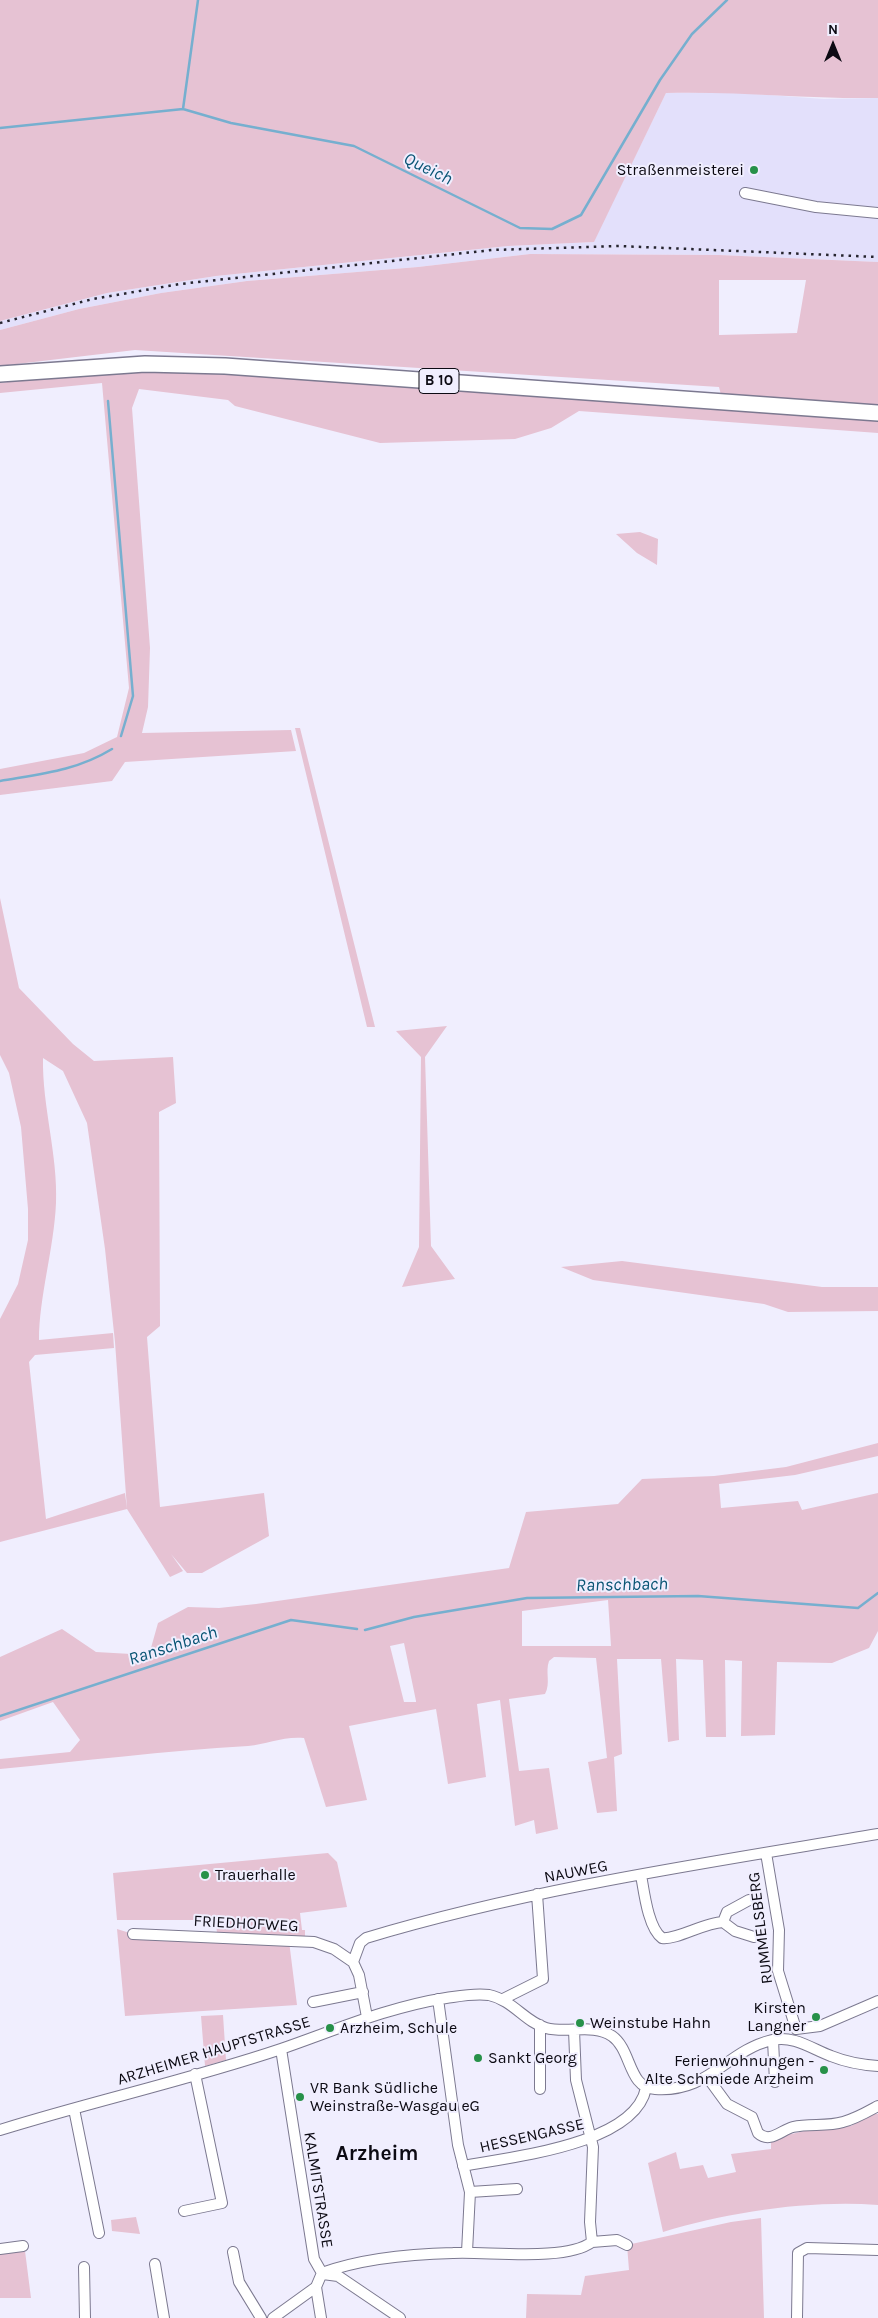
<!DOCTYPE html>
<html>
<head>
<meta charset="utf-8">
<style>
	body { margin:0 }
	#map { position:relative; width:878px; height:2318px; overflow:hidden; background:#f0eefe; font-family:Karla,sans-serif }
	canvas { display:block }
	.north { position:absolute; left:808px; top:20px; width:50px; height:50px; -webkit-text-stroke:4px #f0eefe; paint-order:stroke; rotate:0deg; font-size:14px; font-weight:700; line-height:20px; text-align:center; color:#0c0a13 }
	.north::after { content:''; display:block; margin:auto; width:18px; height:22px; background:#0c0a13; clip-path:polygon(50% 0,100% 100%,50% 72%,0 100%) }
</style>
</head>
<body>
<div id="map">
<canvas width="878" height="2318"></canvas>
<div class="north">N</div>
</div>
<script>
const c = document.querySelector('canvas').getContext('2d');
c.lineJoin = 'round';
function paint(path, color) { c.fillStyle = color; c.fill(path, 'evenodd'); }
function strokePath(path, color, width, dash) { c.strokeStyle = color; c.lineWidth = width; c.lineCap = dash ? 'butt' : 'round'; c.setLineDash(dash || []); c.stroke(path); }
function write(font, color, halo, rows, align = 'center') {
  c.font = font + ' Karla,sans-serif'; c.lineWidth = 4; c.setLineDash([]); c.textBaseline = 'middle'; c.strokeStyle = halo; c.fillStyle = color; for (const [text, x, y, turn = 0] of rows) {
    c.save(); c.translate(x, y); c.rotate((+turn || 0) * Math.PI / 180); c.textAlign = isNaN(turn) ? turn : align; if (halo) c.strokeText(text, 0, 0); c.fillText(text, 0, 0); c.restore();
  }
}
const built = new Path2D(`
	M727,92L824,99L878,98V262L719,255L530,254L418,267L247,281L161,293L79,309L0,330V321L107,293L216,276L508,246L593,242L666,93Z`);
const green = new Path2D(`
	M0,0H878V98C807,99 737,91 666,93L594,242L508,246L216,276L107,293L0,321Z
	M530,254L719,255L878,262V406L721,395L719,387L135,350L0,366V330L79,309L161,293L247,281L418,267ZM719,280H806L797,333L719,335Z
	M100,372H197L314,379L878,420V433L579,411L551,428L515,439L380,443L235,406L228,400L139,389L132,408L150,648L148,707L142,733L291,730L296,751L125,762L112,781L0,795V769L84,753L117,737L129,688L102,383L0,393V383Z
	M640,532L658,539L657,565L637,553L616,534Z
	M295,728H300L375,1027H367Z
	M0,898L19,988L73,1044L94,1061L173,1057L176,1103L159,1112L160,1326L147,1337L160,1507L264,1493L269,1536L202,1573H187L171,1554L183,1571L170,1577L127,1509L115,1342L105,1249L87,1123L63,1071L43,1058C42,1106 58,1155 56,1203C54,1249 39,1297 39,1340L113,1333L114,1348L35,1355L29,1362L46,1519L125,1493L127,1509L0,1542V1319L18,1284L28,1240V1209L21,1127L9,1073L0,1055Z
	M447,1026L425,1057L431,1246L455,1279L402,1287L419,1247L421,1057L396,1031Z
	M622,1261L822,1287H878V1311L788,1312L764,1304L593,1280L561,1267Z
	M878,1443V1456L795,1475L719,1484L721,1508L798,1501L802,1510L878,1493V1631L869,1648L832,1663L777,1662L775,1735L741,1736L742,1661L725,1660L726,1737H706L703,1660L676,1659L679,1740L668,1742L661,1659H617L622,1754L614,1757L617,1811L597,1813L588,1762L607,1758L596,1658L554,1657L549,1661C545,1672 551,1683 545,1694L509,1699L519,1771L549,1768L558,1829L536,1834L534,1820L515,1826L500,1700L477,1704L486,1777L448,1784L436,1709L349,1726L367,1800L326,1807L304,1738C284,1736 267,1744 248,1746C165,1751 82,1761 0,1769V1759L70,1752L80,1740L53,1702L0,1721V1657L62,1629L96,1652L149,1655L158,1623L188,1607L219,1608L256,1604L509,1568L526,1512L618,1504L642,1479L714,1476L786,1467ZM608,1600L611,1646H522V1611ZM404,1643L416,1701V1702H404L390,1646Z
	M328,1853L337,1862L347,1907L300,1913L302,1930H305V1937L217,1934L216,1920H117L113,1873Z
	M117,1929L133,1934L289,1941L297,2005L125,2016Z
	M223,2015L226,2060L205,2066L201,2016Z
	M872,2114H878V2205C808,2200 730,2212 663,2232L648,2163L676,2152L680,2169L703,2165L708,2178L736,2172L731,2154L771,2149V2139L825,2126H851Z
	M136,2217L140,2234L112,2231L111,2220Z
	M761,2218L764,2318H526L527,2294L581,2295L585,2276L629,2270L627,2245L731,2222Z
	M25,2251L31,2298H0V2252Z`);
const stream = new Path2D(`
	M183,109L198,0
	M0,128L183,109L231,123L354,146L520,228L552,229L581,215L660,80L692,34L727,0
	M108,401L133,696L121,736
	M0,781C40,774 76,771 112,749
	M365,1630L414,1617L527,1598L698,1596L858,1608L878,1593
	M0,1716L291,1620L357,1629`);
const minor = new Path2D(`
	M745,193L816,207L878,213
	M766,1853L779,1930L778,1971L796,2029
	M641,1875C644,1891 648,1928 662,1938C677,1940 703,1923 723,1922L727,1912L749,1900
	M723,1922L735,1931L754,1937
	M133,1934L314,1942L334,1949L353,1962
	M438,1999L458,2145L470,2192L467,2252
	M503,1999L543,1979L537,1894
	M313,2002L363,1992
	M367,2017L359,1975L353,1962L360,1943L366,1938C533,1888 706,1863 878,1834
	M540,2025V2089
	M796,2029L820,2026L878,2001
	M574,2030L576,2080L593,2147L590,2222L592,2242L617,2240L627,2245
	M773,2040L775,2082
	M281,2049L314,2259L322,2273
	M708,2078L727,2104L752,2117L758,2133C770,2144 781,2130 793,2127C809,2123 827,2127 843,2122C855,2119 867,2112 878,2106
	M74,2109L99,2233
	M0,2130C93,2101 189,2080 281,2049C336,2030 388,2007 446,1998C460,1996 474,1993 489,1995C513,2000 525,2022 546,2028C567,2034 593,2023 612,2036C632,2050 628,2088 655,2089C709,2093 726,2051 772,2040C794,2035 812,2049 831,2056C846,2062 862,2065 878,2066
	M463,2166C510,2157 635,2145 646,2088
	M470,2192L517,2189
	M184,2211L222,2203L195,2074
	M0,2249L23,2246
	M233,2252L239,2282L261,2318
	M155,2264L164,2318
	M84,2267L85,2318
	M322,2273C363,2258 410,2254 453,2253C487,2251 565,2262 592,2242
	M323,2274L338,2276L400,2318
	M316,2287L321,2318
	M273,2318L316,2287L322,2273
	M797,2318L798,2253L807,2248L878,2250`);
const highway = new Path2D(`
	M0,374L145,364L225,366L878,413`);
const rail = new Path2D(`
	M0,323L93,299L180,284L492,250L619,246L878,257`);
const markers = [
	[754,170,5,"#279149"],
	[205,1875,5,"#279149"],
	[816,2017,5,"#279149"],
	[580,2023,5,"#279149"],
	[330,2028,5,"#279149"],
	[478,2058,5,"#279149"],
	[824,2070,5,"#279149"],
	[300,2097,5,"#279149"]
];
const shields = [
	[439,381,40]
];
const shieldNames = [
	["B 10",439,381]
];
const poiNames = [
	["Straßenmeisterei",744,170,"right"],
	["Trauerhalle",215,1875],
	["Kirsten",806,2008,"right"],
	["Langner",806,2026,"right"],
	["Weinstube Hahn",590,2023],
	["Arzheim, Schule",340,2028],
	["Sankt Georg",488,2058],
	["Ferienwohnungen -",814,2061,"right"],
	["Alte Schmiede Arzheim",814,2079,"right"],
	["VR Bank Südliche",310,2088],
	["Weinstraße-Wasgau eG",310,2106]
];
const streetNames = [
	["NAUWEG",576,1872,-11],
	["FRIEDHOFWEG",246,1924,3],
	["RUMMELSBERG",761,1928,-97],
	["ARZHEIMER HAUPTSTRASSE",214,2051,-17],
	["HESSENGASSE",532,2136,-13],
	["KALMITSTRASSE",318,2190,81]
];
const waterNames = [
	["Queich",428,169,26],
	["Ranschbach",622,1585,-1],
	["Ranschbach",173,1646,-18]
];
const districtNames = [
	["Arzheim",377,2154]
];
paint(built, '#e3e0fb');
paint(green, '#e6c2d3');
strokePath(stream, '#76afcf', 2.5);
strokePath(minor, '#7c7990', 12);
strokePath(highway, '#7c7990', 18);
strokePath(minor, '#fff', 10);
strokePath(highway, '#fff', 15);
strokePath(rail, '#26242e', 2.5, [2.5, 5]);
for (const [x, y, r, color] of markers) { const dot = new Path2D(); dot.arc(x, y, r, 0, 2 * Math.PI); c.fillStyle = color; c.fill(dot); strokePath(dot, '#f0eefe', 2); }
for (const [x, y, w] of shields) { const box = new Path2D(); box.roundRect(x - w / 2, y - 12.5, w, 25, 4); c.fillStyle = '#f0eefe'; c.fill(box); strokePath(box, '#0c0a13', 1); }
write('bold 15px', '#0c0a13', null, shieldNames);
write('16px', '#0c0a13', '#f0eefe', poiNames, 'left');
write('16px', '#0c0a13', '#f0eefe', streetNames);
write('italic 18px', '#095474', '#f0eefe', waterNames);
write('bold 21px', '#0c0a13', '#f0eefe', districtNames);
</script>
</body>
</html>
